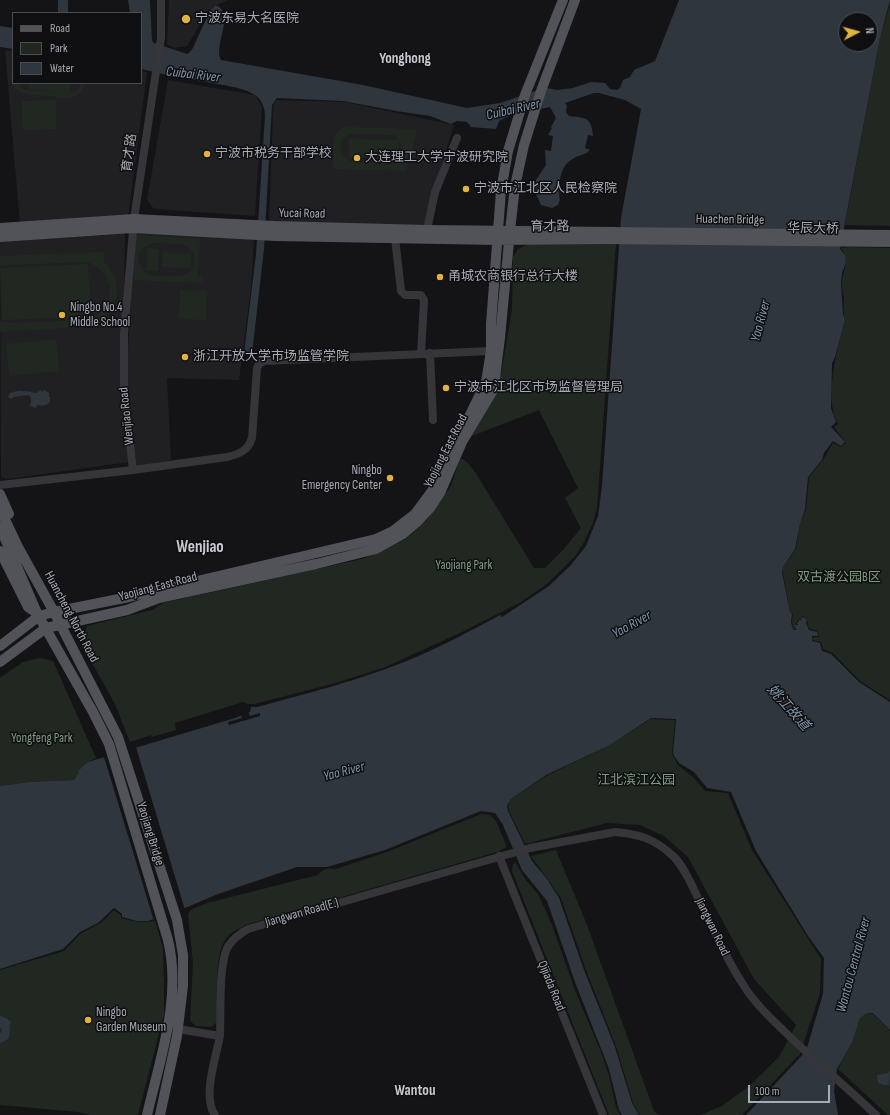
<!DOCTYPE html>
<html>
<head>
<meta charset="utf-8">
<style>
	body { margin:0 }
	#map { position:relative; width:890px; height:1115px; overflow:hidden; background:#141416; font-family:"Sofia Sans Condensed",sans-serif }
	canvas { display:block }
	.legend { position:absolute; left:12px; top:12px; width:130px; height:72px; box-sizing:border-box; background:#0f0f11; border:1px solid #4c4d53; margin:0; padding:5px 7px; list-style:none; font-size:12px; color:#a7abb5 }
	.legend li { display:flex; align-items:center; gap:8px; height:20px }
	.legend b { width:20px; border:1px solid #4c4d53 }
	.north { position:absolute; left:838px; top:12px; width:40px; height:40px; box-sizing:border-box; background:#0f0f11; border:1px solid #4c4d53; border-radius:50%; rotate:84deg; font-size:11px; font-weight:700; line-height:16px; text-align:center; color:#a7abb5 }
	.north::after { content:''; display:block; margin:auto; width:14px; height:18px; background:#e2b240; clip-path:polygon(50% 0,100% 100%,50% 72%,0 100%) }
	.scale { position:absolute; left:748px; top:1085px; width:82px; height:18px; box-sizing:border-box; border:2px solid #a7abb5; border-top:0; padding-left:5px; font-size:12px; line-height:14px; white-space:nowrap; color:#a7abb5; -webkit-text-stroke:3px #0f0f11; paint-order:stroke }
</style>
</head>
<body>
<div id="map">
<canvas width="890" height="1115"></canvas>
<ul class="legend">
<li><b style="height:5px;background:#525359"></b>Road</li>
<li><b style="height:11px;background:#212822"></b>Park</li>
<li><b style="height:11px;background:#2f363d"></b>Water</li>
</ul>
<div class="north">N</div>
<div class="scale">100 m</div>
</div>
<script>
const c = document.querySelector('canvas').getContext('2d');
c.lineJoin = 'round';
function paint(path, color) { c.fillStyle = color; c.fill(path, 'evenodd'); }
function strokePath(path, color, width, dash) { c.strokeStyle = color; c.lineWidth = width; c.lineCap = dash ? 'butt' : 'round'; c.setLineDash(dash || []); c.stroke(path); }
function write(font, color, halo, rows, align = 'center') {
  c.font = font + ' "Sofia Sans Condensed","Noto Sans SC",sans-serif'; c.lineWidth = 3; c.setLineDash([]); c.textBaseline = 'middle'; c.strokeStyle = halo; c.fillStyle = color; for (const [text, x, y, turn = 0] of rows) {
    c.save(); c.translate(x, y); c.rotate((+turn || 0) * Math.PI / 180); c.textAlign = isNaN(turn) ? turn : align; if (halo) c.strokeText(text, 0, 0); c.fillText(text, 0, 0); c.restore();
  }
}
const built = new Path2D(`
	M169,0H228L215,6L207,13L187,46L174,48L167,44Z
	M5,50L13,51V83H141V71L147,72L128,218L20,224Z
	M168,80L255,95L262,107L255,216L154,209L147,200Z
	M277,100L345,102L454,125L433,192L427,228L269,223L273,111L274,103Z
	M134,233L254,239L251,288L239,380L167,378L171,460L137,466L126,391Z
	M125,234L122,389L129,462L8,479L1,477L0,241Z`);
const green = new Path2D(`
	M890,4V226L845,225L880,38Z
	M13,70V83H17L19,86L24,90L71,93L79,89L81,83H85C84,89 80,94 74,97C67,99 57,97 50,96C34,95 3,96 13,70Z
	M29,83H70V93L29,89Z
	M56,100V129L23,130L22,101Z
	M346,127L415,129L417,133L406,171L337,169L333,166C334,152 329,131 346,127ZM348,134L394,135L401,143L402,152L398,159L399,140L349,139V157L398,159L391,163L353,162L349,161L341,152V149L342,140Z
	M136,235L200,239L198,277H203V283L134,280ZM155,243L183,244C189,247 193,252 194,258C196,275 181,277 168,276C158,276 147,278 141,267C133,255 143,245 155,243Z
	M528,244H616L597,508L593,523L584,542L576,555L548,583L521,602L462,632L383,668L332,684L254,704H248L243,702L175,723L176,730L152,737L151,735L130,742L115,704L87,654L83,638L87,626L152,610L163,603L362,559L380,552L407,538L427,520L451,486L460,459H462L467,462L475,472L534,568H545L563,550L581,528L565,498L578,488L539,410L472,436L468,440L493,397L502,369L512,309L513,257L518,249Z
	M851,247L890,248V700L860,681L833,653L823,649L821,642L812,640L813,637H819L817,631L810,629L808,626L807,619L802,616L801,619H799L798,621H797L796,625H795V629L793,630L792,621L793,614L790,612L783,574V567L796,549L800,524L806,509L809,477L823,460L833,443L841,447L846,443L834,427L838,424C823,397 838,348 845,320C843,312 844,306 844,298C843,293 842,289 842,285C842,270 851,261 841,248Z
	M147,248L159,249L158,271H146Z
	M104,252V262C126,283 118,311 94,326L0,332V321L10,323L83,320C117,316 119,273 87,262L6,265L0,266V256Z
	M163,252L191,254V268L162,267Z
	M88,264L91,317L2,320L0,268Z
	M180,290L207,291L206,320L179,319Z
	M56,339L59,371L9,376L6,344Z
	M40,658L53,661L96,758L88,762L74,780L29,782L0,786V678L23,662Z
	M651,719L675,720L672,754L678,765L694,778L705,791L728,793L752,850L821,959L820,993L800,1054L742,1115H701L722,1106L748,1087L779,1057L796,1025L754,979L688,857L664,836L640,825L607,823L525,844L509,811L508,806L511,799L546,776L610,745Z
	M481,814L490,815L496,821L507,847L497,852L245,925C239,929 231,932 227,937C213,954 218,1000 217,1022L211,1027L196,1026L190,1021L193,963L188,915L190,910L207,903L318,875C324,868 328,868 336,869L387,852Z
	M556,850L587,925L654,1111L659,1115H640L633,1103L616,1046L586,970L561,898L531,856Z
	M515,862L525,879L538,894L552,925L576,993L601,1052L609,1076L616,1107L620,1115H609L512,871L513,865Z
	M114,910L121,915V918C133,921 143,924 155,920L163,949L164,982V1014L138,1115H91L78,1112L0,1105V970L64,951L80,934L102,922Z
	M867,1013L873,1014L890,1031V1115H888L838,1069L852,1043L860,1018Z`);
const water = new Path2D(`
	M58,0H68V13H58Z
	M128,0H150L152,41L154,43L187,54L189,53L193,48L201,30L211,10L215,6H218C234,17 213,47 221,60L363,85L467,108L500,103L538,90L547,88L557,90L573,88L591,82L605,83L610,89L617,90L620,88L623,80L630,77L634,70L655,61L679,0H890L880,38L840,249L845,255L846,262L842,273L841,284L843,314L845,320L835,357L832,363L831,408L836,422L831,427L845,442L841,446L833,441L824,453L822,460L808,477L805,509L800,524L795,549L783,567L782,573L790,612L792,614L791,622L793,630H796L795,625H798L797,622H799V620H801L802,617L807,619L806,623L809,630L817,632L818,636H812V641L820,643L822,651L831,654L859,682L890,702V1030L873,1013H867L860,1018L852,1043L837,1069L834,1091L838,1115H746L806,1051L823,994L824,958L808,936L756,851L731,792L707,788L694,772L679,763L673,754L676,719L651,718L610,745L546,775L511,799L507,806L508,811L532,861L547,879L559,898L584,970L615,1047L632,1103L639,1115H622L619,1110L609,1069L575,982L547,901L522,870L503,825L495,813L481,811L385,850L327,867H297L218,894L178,911L148,921H137L122,917V914L114,908L98,923L80,932L63,949L0,969V786L29,782L74,780L79,773L78,771L88,762L235,718L250,712L251,707H257C309,693 360,680 409,660C441,647 470,631 500,615L502,617L549,586L570,566L586,546L598,516L602,486L621,218L641,109L625,100L599,93H594L565,103L567,106L566,112L569,116C584,118 592,116 593,136L588,135L585,148L590,150C584,156 577,155 571,160C559,167 558,189 560,200L558,205L552,208L541,205L536,194L535,186L536,180L546,165L545,150L551,151L553,136L548,135L552,128L551,127L556,118L550,107L511,115L499,121L496,129L471,127L467,122L457,121L451,124L430,116L396,111L343,101L277,98L272,105L264,249L252,354L244,353L256,254L265,116C265,108 262,100 255,95C243,87 216,84 201,81C181,78 161,74 141,69V13H130ZM846,20H870V44H846Z
	M0,26L13,28V49L0,47Z
	M41,390V392L44,390L49,393V397H50C51,406 44,406 37,405L36,408L30,406C31,402 33,398 28,395L14,397L11,399L8,397L10,393C18,390 28,391 36,393Z
	M0,1016L6,1018L11,1022C7,1031 15,1039 0,1043V1033L2,1030L0,1028Z
	M890,1071L889,1085H884L878,1083L877,1075L888,1073Z`);
const pier = new Path2D(`
	M248,712L250,716L260,713V716L229,725L228,722L242,718L241,714Z
	M136,747L185,910L154,921L104,757Z`);
const minor = new Path2D(`
	M427,230L435,192L457,138
	M395,238L401,291L405,295H421L424,300L421,354
	M430,353L433,420
	M133,470L124,390V334L134,219L161,38V0
	M0,485L133,470L227,457C239,454 248,451 252,438L257,368L259,364L264,361L491,351
	M499,856L603,1115
	M178,1029L220,1036C221,1015 218,961 229,945C234,938 241,933 248,929L530,848L615,832C639,834 655,839 673,856C684,866 692,886 699,900C713,929 726,959 744,986C754,1002 768,1016 782,1029C812,1059 846,1086 876,1115
	M215,1115C202,1097 216,1057 220,1036`);
const major = new Path2D(`
	M0,228L134,219L274,226L427,230L890,235
	M0,237L133,228L275,236L497,240L604,239L890,242
	M0,494L9,514
	M0,509L18,547L54,612L118,737L177,920L183,955V986L177,1036L160,1115
	M0,527L37,613L93,712L109,744L168,940C182,999 160,1058 147,1115
	M0,551L28,607L34,611
	M0,646L39,616L54,612L129,597L376,539L393,531L415,514L432,491L439,477L455,438L470,415L486,382L491,351V324L501,191L508,151L525,95L563,0
	M0,662L46,628L127,610L159,598L316,564L376,549L403,534L417,522L430,508L440,493L462,442L492,392L495,378L500,338L510,231L515,186L524,145L541,91L575,0`);
const markers = [
	[186,19,5,"#e2b240"],
	[207,154,4,"#e2b240"],
	[357,158,4,"#e2b240"],
	[466,189,4,"#e2b240"],
	[440,277,4,"#e2b240"],
	[62,315,4,"#e2b240"],
	[185,357,4,"#e2b240"],
	[446,388,4,"#e2b240"],
	[390,478,4,"#e2b240"],
	[88,1020,4,"#e2b240"]
];
const poiNames = [
	["宁波东易大名医院",195,19],
	["宁波市税务干部学校",215,154],
	["大连理工大学宁波研究院",365,158],
	["宁波市江北区人民检察院",474,189],
	["甬城农商银行总行大楼",448,277],
	["Ningbo No.4",70,308],
	["Middle School",70,323],
	["浙江开放大学市场监管学院",193,357],
	["宁波市江北区市场监督管理局",454,388],
	["Ningbo",382,471,"right"],
	["Emergency Center",382,486,"right"],
	["Ningbo",96,1013],
	["Garden Museum",96,1028]
];
const streetNames = [
	["育才路",130,153,-82],
	["Yucai Road",302,214,1],
	["Huachen Bridge",730,220,1],
	["育才路",550,227,-1],
	["华辰大桥",813,229,1],
	["Wenjiao Road",127,416,-96],
	["Yaojiang East Road",446,451,-63],
	["Yaojiang East Road",158,587,-15],
	["Huancheng North Road",71,617,62],
	["Yaojiang Bridge",150,834,73],
	["Jiangwan Road(E.)",302,913,-16],
	["Jiangwan Road",712,927,64],
	["Qijiada Road",551,986,68]
];
const parkNames = [
	["Yaojiang Park",464,566],
	["双古渡公园B区",839,578],
	["Yongfeng Park",42,739],
	["江北滨江公园",636,781]
];
const waterNames = [
	["Cuibai River",193,75,7],
	["Cuibai River",513,110,-13],
	["Yao River",761,321,-75],
	["Yao River",632,625,-29],
	["姚江故道",788,708,48],
	["Yao River",344,772,-15],
	["Wantou Central River",854,965,-75]
];
const quarterNames = [
	["Yonghong",405,59],
	["Wantou",415,1091]
];
const districtNames = [
	["Wenjiao",200,548]
];
paint(built, '#202023');
paint(green, '#212822');
paint(water, '#2f363d');
paint(pier, '#141416');
strokePath(minor, '#36363a', 8);
strokePath(major, '#525359', 10);
for (const [x, y, r, color] of markers) { const dot = new Path2D(); dot.arc(x, y, r, 0, 2 * Math.PI); c.fillStyle = color; c.fill(dot); strokePath(dot, '#0f0f11', 1.5); }
write('13px', '#a7abb5', '#0f0f11', poiNames, 'left');
write('13px', '#a7abb5', '#0f0f11', streetNames);
write('13px', '#809e83', '#0f0f11', parkNames);
write('italic 14px', '#8197ad', '#0f0f11', waterNames);
write('bold 15px', '#c8cad1', '#0f0f11', quarterNames);
write('bold 17px', '#c8cad1', '#0f0f11', districtNames);
</script>
</body>
</html>
